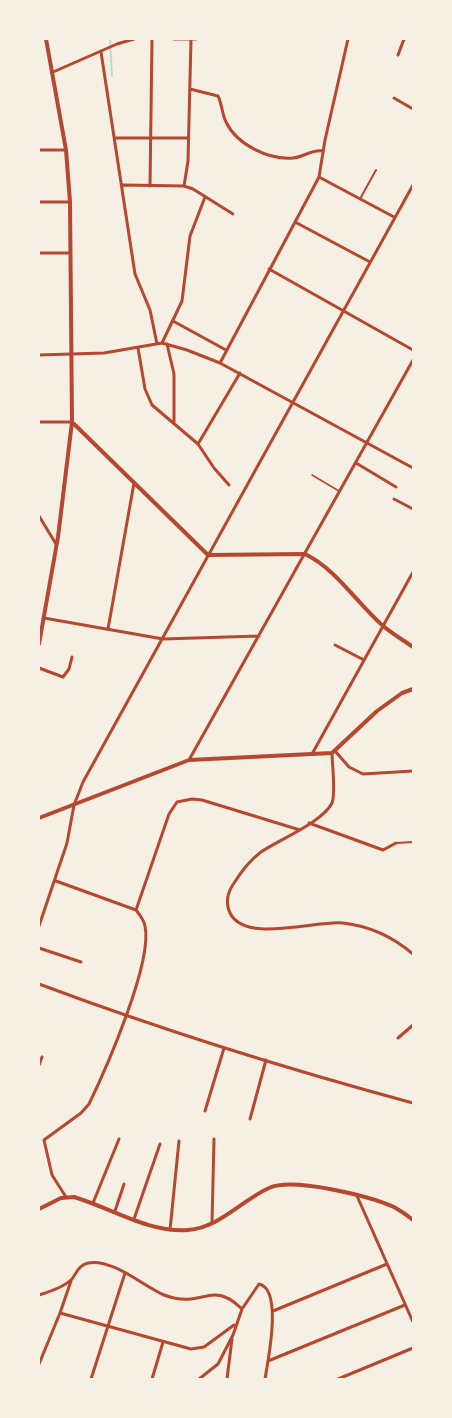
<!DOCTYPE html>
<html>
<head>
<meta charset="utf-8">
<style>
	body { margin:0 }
	#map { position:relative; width:452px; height:1418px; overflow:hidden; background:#f6efe4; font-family:Cabin,sans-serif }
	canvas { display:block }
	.frame { position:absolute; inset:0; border:40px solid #f6efe4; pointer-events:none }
</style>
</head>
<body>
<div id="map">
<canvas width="452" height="1418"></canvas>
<div class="frame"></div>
</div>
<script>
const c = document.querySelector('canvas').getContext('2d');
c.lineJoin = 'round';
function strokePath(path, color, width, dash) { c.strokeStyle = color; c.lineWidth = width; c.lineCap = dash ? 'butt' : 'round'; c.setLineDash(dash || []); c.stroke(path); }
const stream = new Path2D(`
	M110,39L112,76`);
const service = new Path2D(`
	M312,475L339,491`);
const pedestrian = new Path2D(`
	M360,199L376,170
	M396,843L413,842`);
const minor = new Path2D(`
	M174,39H196
	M348,39L325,140L319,177L220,363L413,468
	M101,52L135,274L150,310L157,344
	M398,55L404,39
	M53,72L117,44L134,39
	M190,89L218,96C222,104 222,114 226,122C237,145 269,160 293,158C304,157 312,149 323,151
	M394,98L413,109
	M115,138H188
	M39,150H66
	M319,177L394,217
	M123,185L184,186L193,189L233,214
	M150,186L152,39
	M184,186L188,161L191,39
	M39,202H70
	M295,222L370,262
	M39,253H70
	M269,269L413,350
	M173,321L226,350
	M162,343L182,301L190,236L205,197
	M167,344L174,374V422
	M138,348L145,389L152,405L198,444L214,468L229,485
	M39,355L104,353L162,343L187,350L220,363
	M39,422H72
	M198,444L240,373
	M356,463L396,487
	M394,499L413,509
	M39,516L56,544
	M44,618L163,639L259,636
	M108,629L134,483
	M335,645L364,660
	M39,668L63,677L69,669L72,657
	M335,751L349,767L363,774L413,771
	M332,753C332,764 336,793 332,803C323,822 278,840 261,852C250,860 241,872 234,883C227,893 225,902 230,913C245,944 316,920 343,923C370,926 393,937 413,954
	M312,754L413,572
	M189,760L413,360
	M309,823L383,850L396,843
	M56,881L136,910C140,915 144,920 145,926C153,962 106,1069 89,1104L81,1113L44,1140L52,1175L66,1197
	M136,910L169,814L177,802L192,799L202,800L300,830
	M39,926L67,843L74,805L83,782L413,185
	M39,948L81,962
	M39,984C162,1030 287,1069 413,1103
	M398,1038L413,1025
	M39,1065L42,1057
	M205,1111L224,1048
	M250,1119L266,1060
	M357,1196L413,1322
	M93,1203L119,1139
	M115,1211L124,1184
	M134,1219L160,1144
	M212,1223L214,1139
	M170,1230L179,1141
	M39,1295C49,1292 64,1287 72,1279C77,1272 79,1265 88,1263C112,1258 143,1286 164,1295C172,1298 182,1300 191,1299C203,1298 215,1291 227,1298C233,1300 237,1305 242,1309
	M273,1311L387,1264
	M60,1313L191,1349L204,1347L234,1325
	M268,1361L405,1305
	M39,1364L60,1313L71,1281
	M91,1379L125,1273
	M152,1379L163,1342
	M199,1379L218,1364L233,1335L242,1309L259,1284C283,1289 268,1360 265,1379
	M227,1379L232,1339
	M338,1379L413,1348`);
const tertiary = new Path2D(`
	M73,423L208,555L305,554C336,569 356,602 382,625C391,633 403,640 413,647
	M39,644L58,537L72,422L70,202L66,150L46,39
	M39,1209L61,1198L74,1197C111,1208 149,1233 188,1230C219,1228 242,1200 269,1188C293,1177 369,1196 394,1207C401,1211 407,1215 413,1220`);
const secondary = new Path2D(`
	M39,818L189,760L332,753L377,711L402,693L413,689`);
strokePath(stream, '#c9d6d2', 2);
strokePath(service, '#b5482f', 1.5);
strokePath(pedestrian, '#b5482f', 2);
strokePath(minor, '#b5482f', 3);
strokePath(tertiary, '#b5482f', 4);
strokePath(secondary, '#b5482f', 4);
</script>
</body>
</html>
